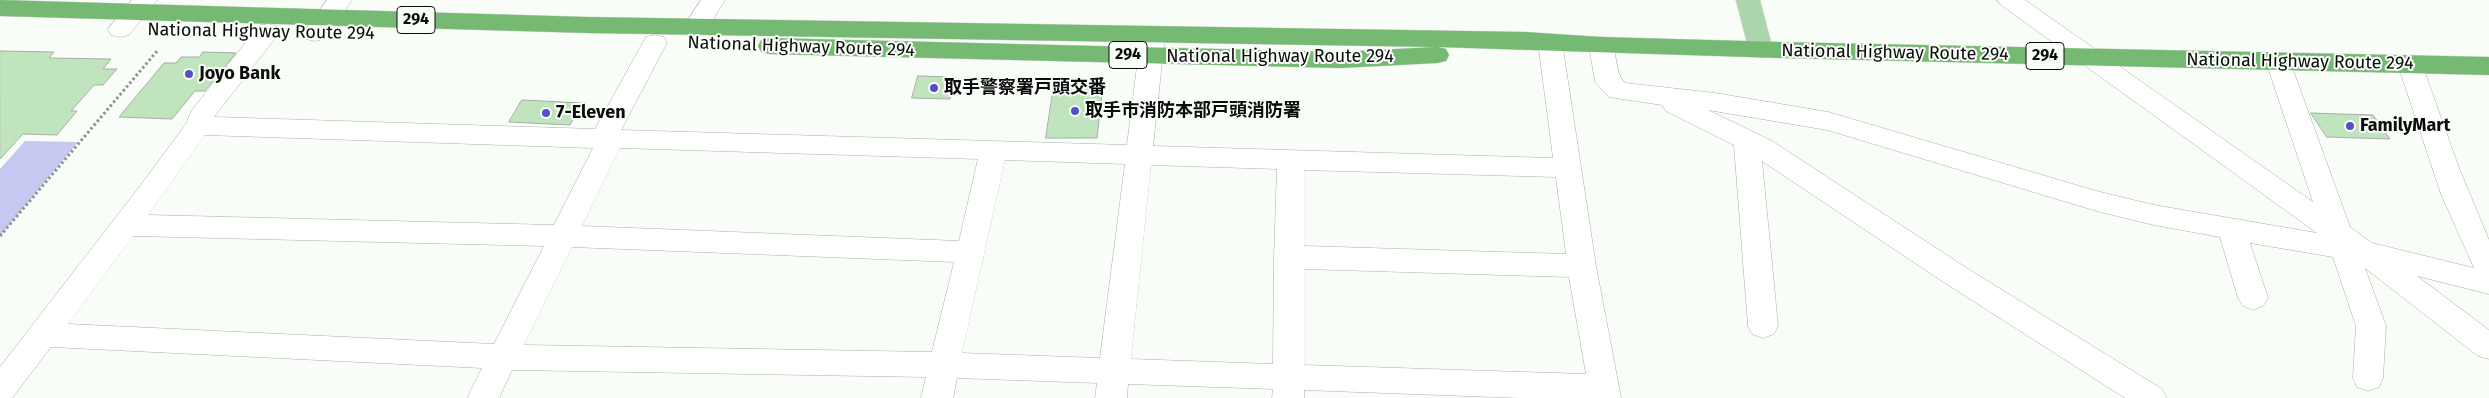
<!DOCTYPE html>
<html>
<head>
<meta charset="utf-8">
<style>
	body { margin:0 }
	canvas { display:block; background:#f9fdf8 }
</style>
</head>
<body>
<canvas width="2489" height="398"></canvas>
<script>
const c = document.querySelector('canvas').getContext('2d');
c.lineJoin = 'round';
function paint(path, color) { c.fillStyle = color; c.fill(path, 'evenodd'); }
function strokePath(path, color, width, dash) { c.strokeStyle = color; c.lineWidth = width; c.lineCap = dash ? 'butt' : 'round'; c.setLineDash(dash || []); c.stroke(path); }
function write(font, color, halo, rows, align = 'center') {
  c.font = font + ' "Fira Sans","Noto Sans JP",sans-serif'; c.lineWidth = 4; c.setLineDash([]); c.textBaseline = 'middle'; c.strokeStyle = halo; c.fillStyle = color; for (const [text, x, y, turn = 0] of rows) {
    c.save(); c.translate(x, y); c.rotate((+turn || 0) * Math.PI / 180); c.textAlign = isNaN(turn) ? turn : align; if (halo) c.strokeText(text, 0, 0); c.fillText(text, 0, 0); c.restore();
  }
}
const green = new Path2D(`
	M25,141L78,142L0,236V169Z`);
const building = new Path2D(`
	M0,51L54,52L49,58L111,59L103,69H117L103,85H94L71,111H77L57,135L23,134L0,159Z
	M203,52L236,53L205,91H195L172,119L119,117L164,63H176L181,57H199Z
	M918,76L955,77L950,99L912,98Z
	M1054,85H1103L1097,138H1046Z
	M522,100L583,103L570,125L509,122Z
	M2311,113L2373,115L2390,139L2327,137Z`);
const path = new Path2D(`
	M0,236L158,50`);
const minor = new Path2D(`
	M132,0H157L129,35L120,37L111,35L108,29Z
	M327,0H352L324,39L315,41L306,39L303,33Z
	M701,0H725L705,32L696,34L687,32L684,26Z
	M1997,0H2025L2313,202L2266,62L2270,56L2279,54L2288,56L2350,227L2372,243L2474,268L2441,194L2398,65L2402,59L2411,57L2420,59L2459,168L2489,240V294L2417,276L2489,330V359L2478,356L2365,268L2386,326L2383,378L2379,387L2368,391L2357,387L2353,378L2356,326L2333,257L2250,243L2268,298L2263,306L2253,310L2243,306L2238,298L2220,237L2154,225L2100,212L1827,130L1708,110L1772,141L1965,267L2162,389L2167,398H2125L1945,283L1762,161L1778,326L1774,334L1763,338L1752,334L1748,326L1734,145L1666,111L1662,105L1609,97L1595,82L1589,45L1592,39L1601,37L1610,39C1618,52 1614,73 1625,83L1715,93L1828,112L2100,192L2154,205L2317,233L2001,5Z
	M268,24L277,26L280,32L214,117L595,129L646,37L655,35L664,37L667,43L621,130L1127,145L1141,35L1144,29L1153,27L1162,29L1165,35L1153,146L1553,158L1538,42L1541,36L1550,34L1559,36L1562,42L1596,266L1621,398H1521L1304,390V398H1272L1273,389L1128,384L1127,398H1095L1097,383L957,378L953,398H921L926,377L512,370L499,398H467L482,368L51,347L12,398H0V367L140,186L186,124L192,110L259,26ZM205,135L593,148L554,225L148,215ZM620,148L978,159L959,241L582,226ZM1005,160L1125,164L1100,358L962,353ZM1151,165L1277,169L1274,257L1273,364L1131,359ZM1304,170L1556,177L1566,254L1304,246ZM133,236L544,246L494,344L68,324ZM572,247L954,262L932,352L524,345ZM1304,269L1569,277L1586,374L1304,365Z`);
const major = new Path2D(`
	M1736,0H1760L1773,50L1770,56L1761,58L1752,56L1749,50Z`);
const highway = new Path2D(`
	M0,0L588,17L1525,32L1601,37L1780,42L2489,57V75L1780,58L1438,47L1446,49L1449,55L1446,61L1437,63L1340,68L770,54L761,52L758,46L761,40L770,38L1340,52L1435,47L588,33L0,16Z`);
const markers = [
	[189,74,5,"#5550c7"],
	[934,88,5,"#5550c7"],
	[1075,111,5,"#5550c7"],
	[546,113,5,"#5550c7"],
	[2350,126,5,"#5550c7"]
];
const shields = [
	[416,20,38],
	[1128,55,38],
	[2045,56,38]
];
const shieldNames = [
	["294",416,20],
	["294",1128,55],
	["294",2045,56]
];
const streetNames = [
	["National Highway Route 294",261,32,1],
	["National Highway Route 294",801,47,2],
	["National Highway Route 294",1895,53,1],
	["National Highway Route 294",1280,57],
	["National Highway Route 294",2300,62,1]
];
const poiNames = [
	["Joyo Bank",199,74],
	["取手警察署戸頭交番",944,88],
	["取手市消防本部戸頭消防署",1085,111],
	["7-Eleven",556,113],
	["FamilyMart",2360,126]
];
paint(green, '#c5c9f1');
paint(building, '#c0e4bd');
strokePath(building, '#a8aca8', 1);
strokePath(minor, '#aaaea9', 1);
strokePath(major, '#d8d8d8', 1);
strokePath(highway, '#d8d8d8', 1);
strokePath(path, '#90938f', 3, [2.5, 2.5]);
paint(minor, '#fff');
paint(major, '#add5ab');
paint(highway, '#76b973');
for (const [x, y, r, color] of markers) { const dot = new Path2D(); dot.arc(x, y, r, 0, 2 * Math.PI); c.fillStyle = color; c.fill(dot); strokePath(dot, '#f9fdf8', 2); }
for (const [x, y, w] of shields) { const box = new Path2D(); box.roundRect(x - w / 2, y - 13.5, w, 27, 4); c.fillStyle = '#f9fdf8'; c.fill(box); strokePath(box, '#0b0c0b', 1); }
write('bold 16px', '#0b0c0b', null, shieldNames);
write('18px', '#0b0c0b', '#f9fdf8', streetNames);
write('bold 18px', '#0b0c0b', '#f9fdf8', poiNames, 'left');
</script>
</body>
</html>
